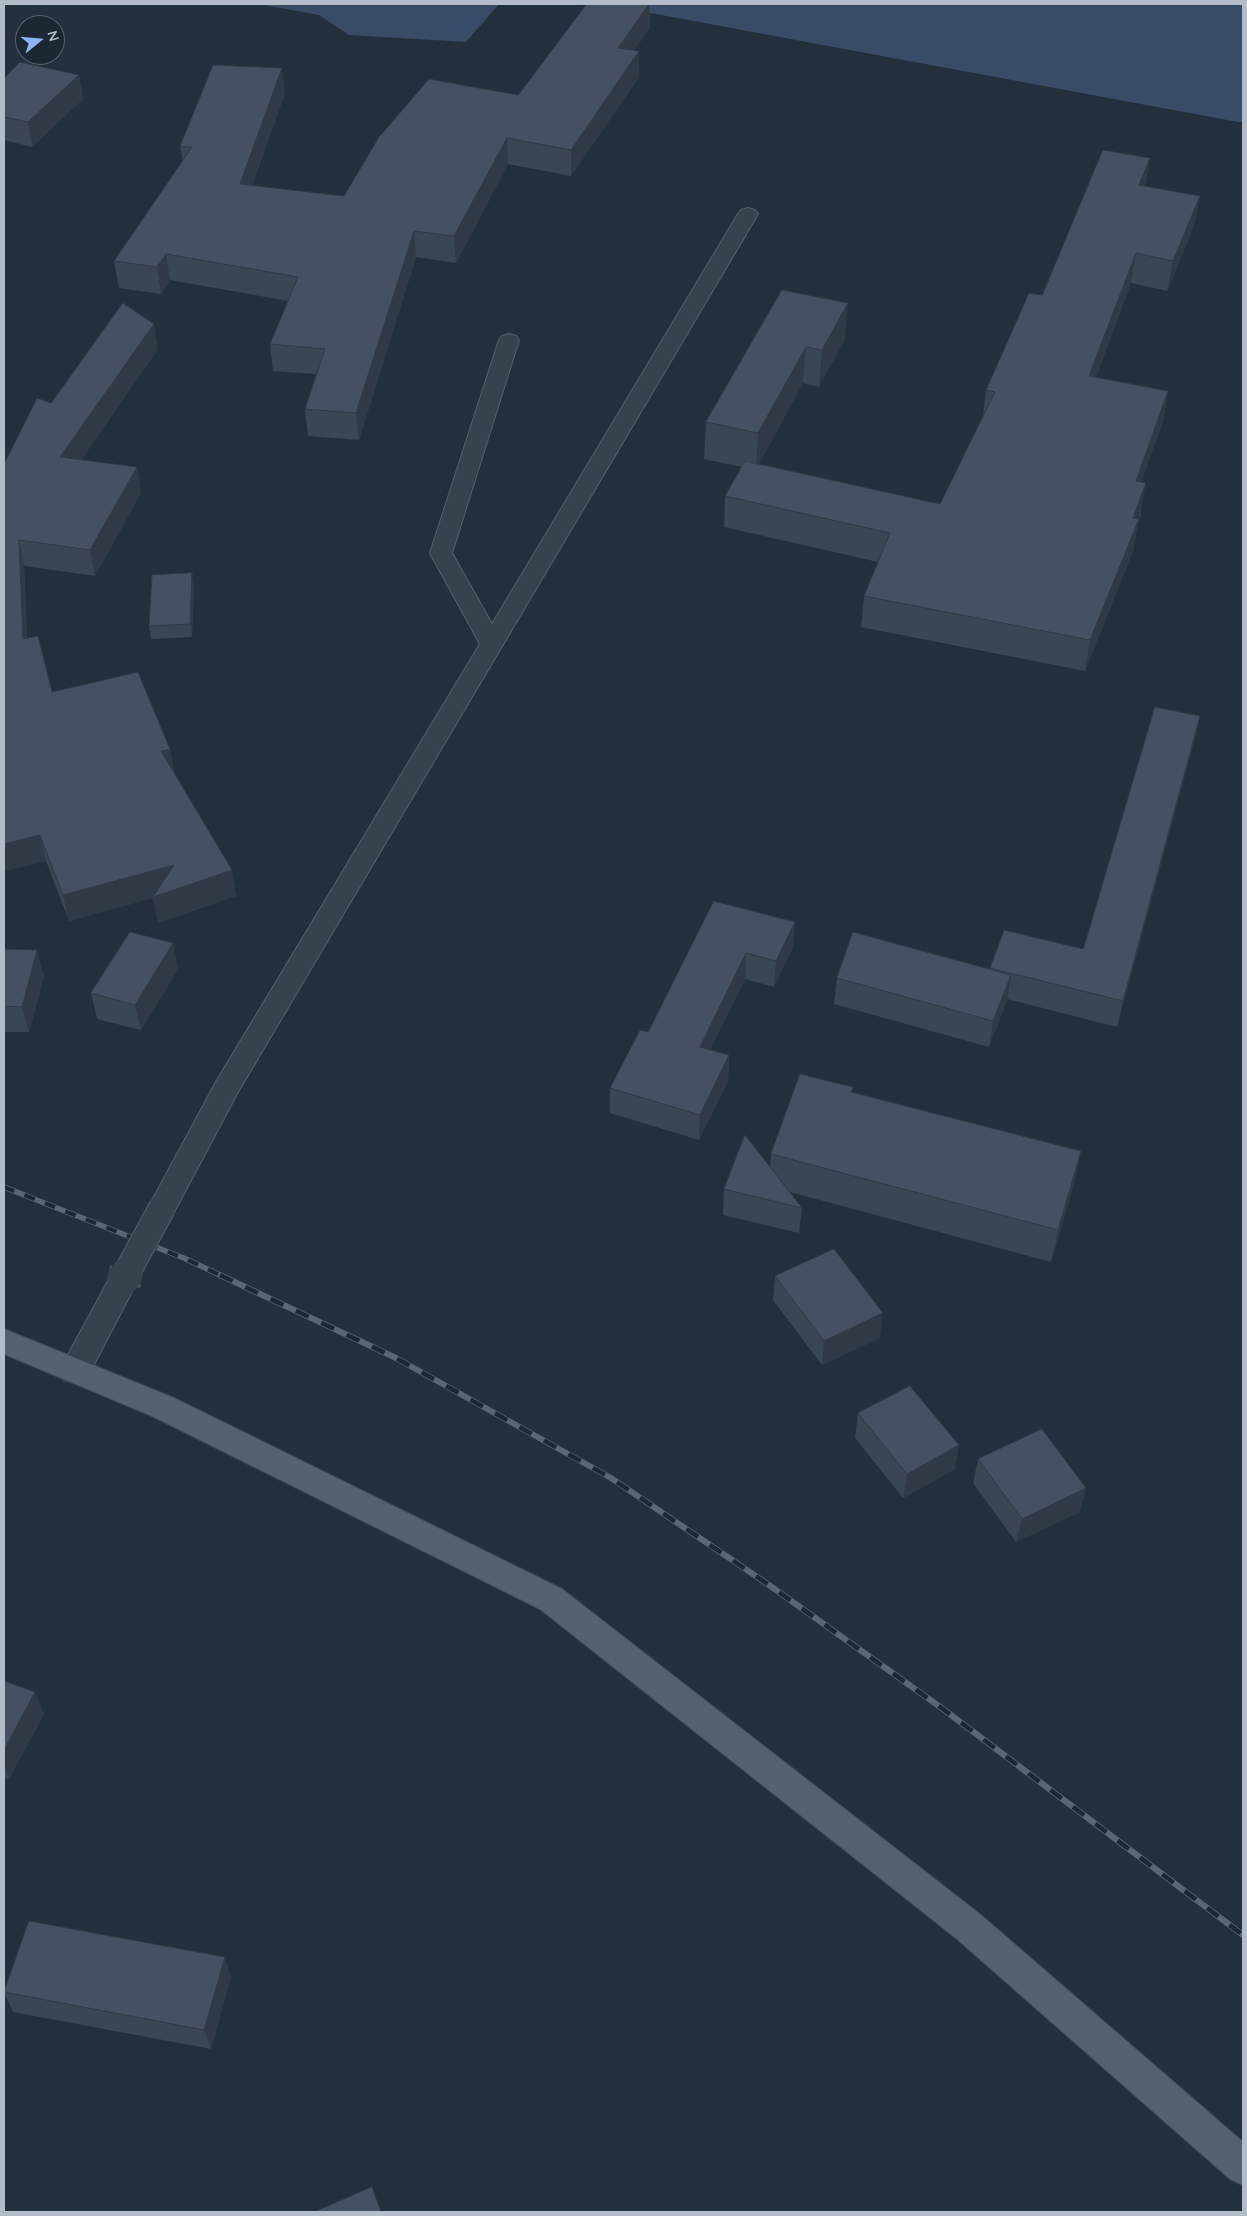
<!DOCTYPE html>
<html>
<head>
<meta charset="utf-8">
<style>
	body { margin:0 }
	#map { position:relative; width:1247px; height:2216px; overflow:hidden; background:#242f3e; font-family:Quicksand,sans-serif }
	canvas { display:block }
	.frame { position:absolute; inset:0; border:5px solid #b4bcc9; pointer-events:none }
	.north { position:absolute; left:15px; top:15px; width:50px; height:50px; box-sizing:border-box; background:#1d2633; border:1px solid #59626f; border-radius:50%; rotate:73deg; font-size:14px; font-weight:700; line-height:20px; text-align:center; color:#b4bcc9 }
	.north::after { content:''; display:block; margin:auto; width:18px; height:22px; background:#8ab4f8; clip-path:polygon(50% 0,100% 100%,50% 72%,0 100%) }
</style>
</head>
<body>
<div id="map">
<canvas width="1247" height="2216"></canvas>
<div class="frame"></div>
<div class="north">N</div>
</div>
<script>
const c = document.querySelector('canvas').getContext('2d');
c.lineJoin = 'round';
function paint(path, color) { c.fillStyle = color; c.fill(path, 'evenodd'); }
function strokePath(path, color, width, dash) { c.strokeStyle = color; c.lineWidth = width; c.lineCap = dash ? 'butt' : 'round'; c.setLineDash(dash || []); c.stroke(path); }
const water = new Path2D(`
	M258,4H499L466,42L349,35L319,15Z
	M602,4H1243V122H1238Z`);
const minor = new Path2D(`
	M748,208L755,210L758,214L238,1092L172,1216L162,1219L152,1216L148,1208L217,1080L480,644L430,553L499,340L502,336L509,334L516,336L519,340L452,553L492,624L738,214L741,210Z
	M124,1266L134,1270L139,1278L86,1380L75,1383L64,1380L60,1371L64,1362L114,1270Z`);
const major = new Path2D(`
	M4,1329L174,1398L562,1589L981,1915L1243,2142V2185L1230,2179L957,1939L540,1609L152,1416L4,1354Z`);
const railFar1 = new Path2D(`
	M4,1187L186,1259L222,1276`);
const rail = new Path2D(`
	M220,1275L396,1358L611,1478L769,1585L943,1709L1243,1935`);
const minorBridgeFar1 = new Path2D(`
	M125,1276L162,1208`);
const minorBridge = new Path2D(`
	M124,1278L126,1275`);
const wall = new Path2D(`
	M587,4H650V28L634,50L639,77L571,176L508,164L456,263L416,257L359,440L308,436L305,409L316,374L273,371L270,344L288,301L170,280L161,294L119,288L114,261L183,161L180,146L285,93L252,186L344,196L518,95Z
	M79,75L83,99L32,147L4,140V79Z
	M1145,186L1194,226L1167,291L1131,283L1096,377L1168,391L1163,422L1141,482V515L1138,521L1133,551L1085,671L861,627L864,596L878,562L724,527L725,496L742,467L704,459L706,422L782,290L845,339L819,387L803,383L759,464L940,504L983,416L986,390L1042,295Z
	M158,349L81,460L137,467L141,493L95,576L24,566L27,638L52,692L170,749L174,772L232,870L236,896L158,923L153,898L69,921L46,861L4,871V464L51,403Z
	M192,573L194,587L192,637L151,639L149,626Z
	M1200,716L1194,742L1117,1027L1007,999L989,1047L834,1004L837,978L990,969V968L1083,949Z
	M714,901L793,948L774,987L745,979L710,1050L729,1055L728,1081L699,1140L610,1113V1088L648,1032Z
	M173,943L178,969L141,1030L97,1019L91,993Z
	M4,949L44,976L29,1032H4Z
	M853,1087L852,1092L1081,1151L1074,1184L1051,1262L790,1192L802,1208L799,1233L723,1215L724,1189L770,1167L771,1154Z
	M775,1276L880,1338L822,1365L773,1300Z
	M858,1413L955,1469L903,1498L855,1438Z
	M978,1459L1080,1512L1016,1542L973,1483Z
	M4,1681L35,1692L44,1714L9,1779L4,1778Z
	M231,1977L211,2049L13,2012L4,1992Z`);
const shadedWall = new Path2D(`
	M649,4L650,28L618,73V48Z
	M639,51V77L571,176V150Z
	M282,68L285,93L243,210L240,184Z
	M79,75L83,99L32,147L28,122Z
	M507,138L508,164L456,263L454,236Z
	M1150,158L1145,188L1139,185Z
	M1200,196L1194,226L1167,291L1173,261Z
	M414,231L416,257L359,440L356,413Z
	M1136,253L1131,283L1085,407L1089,376Z
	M166,254L170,280L161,294L157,267Z
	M848,303L845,339L819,387L822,350Z
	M154,324L158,349L65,483L60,457Z
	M806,347L803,383L756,470L758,433Z
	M1168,391L1163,422L1130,512L1136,481Z
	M137,467L141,493L95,576L90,550Z
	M1146,483L1133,551L1085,671L1090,640L1133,518Z
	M19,540L24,566L28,665L23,639Z
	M192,573L194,587L192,637L190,624Z
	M1200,716L1194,742L1117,1027L1123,1001Z
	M170,749L174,775L161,751Z
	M40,835L46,861L4,871V844Z
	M174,865L232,870L236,896L158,923L153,898L69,921L63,895Z
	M795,922L793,948L774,987L776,961Z
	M173,943L178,969L141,1030L135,1005Z
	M37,950L44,976L29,1032L22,1007Z
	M746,953L745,979L699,1073L700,1047Z
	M1011,975L1007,1001L989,1047L993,1021Z
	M729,1055L728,1081L699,1140L700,1115Z
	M1081,1151L1074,1184L1051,1262L1058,1230Z
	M883,1313L880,1338L822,1365L824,1341Z
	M959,1445L955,1469L903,1498L907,1474Z
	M1086,1488L1080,1512L1016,1542L1022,1519Z
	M35,1692L44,1714L9,1779L4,1767V1750Z
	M225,1957L231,1977L211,2049L204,2030Z`);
const building = new Path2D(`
	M587,4H649L618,48L639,51L571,150L507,138L454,236L414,231L356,413L305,409L325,349L270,344L298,277L166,254L157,267L114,261L192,147L180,146L213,65L282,68L240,184L344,196L379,137L429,79L518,95Z
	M20,62L79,75L28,122L4,117V79Z
	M1103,150L1150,158L1139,185L1200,196L1173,261L1136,253L1089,376L1168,391L1136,481L1146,483L1133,518L1139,519L1090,640L864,596L890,533L725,496L745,461L940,504L995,392L986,390L1029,293L1042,295Z
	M782,290L848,303L822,350L806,347L758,433L706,422Z
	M123,303L154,324L60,457L137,467L90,550L19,540L23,639L38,636L52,692L138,672L170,749L161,751L232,870L153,897L174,865L63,895L40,835L4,844V464L37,398L51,403Z
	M192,573L190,624L149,626L152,575Z
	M1155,707L1200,716L1123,1001L990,968L1004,930L1083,949Z
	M714,901L795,922L776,961L746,953L700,1047L729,1055L700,1115L610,1088L640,1030L648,1032Z
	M130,932L173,943L135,1005L91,993Z
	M853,932L1011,975L993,1021L837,978Z
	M4,949L37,950L22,1007L4,1006Z
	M800,1074L853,1087L851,1092L1081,1151L1058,1230L771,1154Z
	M745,1135L802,1208L724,1189Z
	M834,1249L883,1313L824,1341L775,1276Z
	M910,1386L959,1445L907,1474L858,1413Z
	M1042,1429L1086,1488L1022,1519L978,1459Z
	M4,1681L35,1692L4,1750Z
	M29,1921L225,1957L204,2030L4,1992Z
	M372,2187L381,2212H314Z`);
paint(water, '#394c67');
strokePath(minor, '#565f6c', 2);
strokePath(major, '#414a57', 2);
paint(minor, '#38414e');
paint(major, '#56606e');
strokePath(railFar1, '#5a6575', 5.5);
strokePath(rail, '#5a6575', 6);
strokePath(railFar1, '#1d2633', 4, [11]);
strokePath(rail, '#1d2633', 4.5, [14]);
strokePath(minorBridgeFar1, '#565f6c', 28, []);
strokePath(minorBridge, '#565f6c', 36, []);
strokePath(minorBridgeFar1, '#38414e', 26);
strokePath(minorBridge, '#38414e', 33);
paint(wall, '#3b4654');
paint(shadedWall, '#303945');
paint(building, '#455162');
strokePath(building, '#303945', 1);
</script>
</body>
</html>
